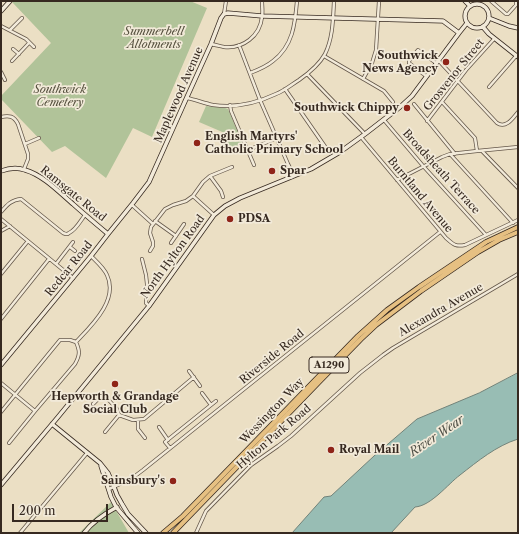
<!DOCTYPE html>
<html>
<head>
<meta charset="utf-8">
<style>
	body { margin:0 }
	#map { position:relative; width:519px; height:534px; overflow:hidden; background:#ebdfc4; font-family:"Libre Caslon Text",serif }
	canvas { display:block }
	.frame { position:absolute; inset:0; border:2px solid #362920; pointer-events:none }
	.scale { position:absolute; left:12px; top:504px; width:96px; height:18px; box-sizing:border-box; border:2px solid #362920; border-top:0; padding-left:5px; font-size:12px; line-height:14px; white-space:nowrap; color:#362920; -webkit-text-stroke:3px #f2ead9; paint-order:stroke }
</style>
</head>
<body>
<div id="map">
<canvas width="519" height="534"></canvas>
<div class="frame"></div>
<div class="scale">200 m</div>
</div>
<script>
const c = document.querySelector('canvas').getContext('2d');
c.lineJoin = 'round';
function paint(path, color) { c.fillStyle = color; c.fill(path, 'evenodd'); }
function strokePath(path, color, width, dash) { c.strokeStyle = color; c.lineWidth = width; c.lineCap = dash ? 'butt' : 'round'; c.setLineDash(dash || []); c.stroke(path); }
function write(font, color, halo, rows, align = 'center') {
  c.font = font + ' "Libre Caslon Text",serif'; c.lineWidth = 3.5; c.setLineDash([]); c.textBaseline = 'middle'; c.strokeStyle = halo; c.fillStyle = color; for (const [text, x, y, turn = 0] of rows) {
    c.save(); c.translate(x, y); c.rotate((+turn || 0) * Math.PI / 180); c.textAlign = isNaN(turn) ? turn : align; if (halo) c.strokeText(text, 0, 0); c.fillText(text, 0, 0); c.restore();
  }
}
const green = new Path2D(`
	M13,1H190L207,8L152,137L133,128L106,178L65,146L52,152L1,99V96L51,43L12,2Z
	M206,106L225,108L228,109L243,144L219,153L227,134L199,122Z
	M111,502L129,533H79Z`);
const water = new Path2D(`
	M518,373V439C496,446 478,461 460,475C448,484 431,506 415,507L391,533H292L324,497L331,496L374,456L417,419L479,393Z`);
const street = new Path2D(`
	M491,1L506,14H508L516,5V1
	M224,14L226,1
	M1,26L26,39L34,47
	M10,30L22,18
	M211,44C215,45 220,46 224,47C243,49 260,36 262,17C263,12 262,6 262,1
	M239,45L260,100L288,164L294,176
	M13,49L19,54
	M324,56L384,91L393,102
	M438,60L497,123C506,129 513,118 518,112
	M12,61L29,43
	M1,72L5,80
	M250,73C258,70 267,66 273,61C293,46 295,24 297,1
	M307,74L365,134
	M426,76L409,63V61L418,50L436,63
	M363,79L372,63L376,50L379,1
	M489,87L516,56
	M285,89L326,148
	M187,98C196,100 204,103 213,105C234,108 257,103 276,94C284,91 291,85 299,80C309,73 319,65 325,54C333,38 333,19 334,1
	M442,102L475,138L477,151
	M414,104L455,154
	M230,105L231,111L254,165
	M1,117C9,115 14,116 18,124L28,154V159L24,169
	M384,120L424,167L486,235
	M427,121L466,70L494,39
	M361,137L446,238C453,244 455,247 465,245L518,220
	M25,144L39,138
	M248,150L277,138
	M482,151L518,188
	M450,154L513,223
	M210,176L221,191L223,197
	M397,180L442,157L450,154L477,151L518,147
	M193,196L214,215
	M132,205L153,224
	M1,212C7,205 11,200 21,199L63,233C66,234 67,235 69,233C76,230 81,220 85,215
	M1,219L73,278
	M155,221L176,236
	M1,231L10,226
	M171,243L184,224
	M70,247L75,251
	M150,251L153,246V242L150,233L151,227L165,209L173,205L186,201L193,196L203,182L210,176L232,167
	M142,259L146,275L147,284L146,303L149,306
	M56,264L73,242
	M1,274L28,241
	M1,319L49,259
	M76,342C91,326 119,300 107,275C104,268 97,262 91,256
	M189,371L200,386
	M1,383L35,411
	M202,393L211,405
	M93,404L99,398L105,396L117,409L119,415
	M1,412L60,340H70L76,342C80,351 80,355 75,364L35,411L9,443
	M138,420V429L145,438
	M159,427L168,440
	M105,432L119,415L133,420L144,419L194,377
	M170,448L165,442L216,401
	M109,489L131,479L143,470L440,232
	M20,533L87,453
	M196,533L206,511L251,465L278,446L291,436L360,373L383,355L393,348L518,274`);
const secondary = new Path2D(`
	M465,1L470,6
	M465 16a12 12 0 1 1 24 0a12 12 0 1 1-24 0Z
	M1,11L10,1
	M489,18L509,26L518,28
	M483,27L489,34L518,57
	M1,171C9,168 17,167 25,170C43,175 59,192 73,204C84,214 96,224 108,234
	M1,365L91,256L108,234L133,203L149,182L187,97L211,44L221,18L224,14L228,13L262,16L443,21L459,33
	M52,424L100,463L108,473L114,487L117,495L122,504L128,514L146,533
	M101,466L111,497L116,507L138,533
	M1,485L58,417L149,306L214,215L225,206L240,198L311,169L340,152L365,134L400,107L412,96L459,33L467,23
	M84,533C93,521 104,514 117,507`);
const primary = new Path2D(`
	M163,533L183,516L358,336L387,310L419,287L486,242L518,227
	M173,533L318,383L361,339L376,325L421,291L478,252L499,240L518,232`);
const markers = [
	[446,62,4,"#8f2418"],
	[407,108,4,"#8f2418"],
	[197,143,4,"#8f2418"],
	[272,171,4,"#8f2418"],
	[230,219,4,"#8f2418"],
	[115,384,4,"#8f2418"],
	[331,450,4,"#8f2418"],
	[173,481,4,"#8f2418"]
];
const shields = [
	[329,365,40]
];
const shieldNames = [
	["A1290",329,365]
];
const parkNames = [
	["Summerbell",154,32],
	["Allotments",154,45],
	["Southwick",60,90],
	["Cemetery",60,103]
];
const poiNames = [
	["Southwick",438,56,"right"],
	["News Agency",438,69,"right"],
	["Southwick Chippy",399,108,"right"],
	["English Martyrs'",205,137],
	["Catholic Primary School",205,150],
	["Spar",280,171],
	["PDSA",238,219],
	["Hepworth & Grandage",115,397,"center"],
	["Social Club",115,410,"center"],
	["Royal Mail",339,450],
	["Sainsbury's",165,481,"right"]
];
const streetNames = [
	["Grosvenor Street",454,75,-51],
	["Maplewood Avenue",179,95,-66],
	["Broadsheath Terrace",441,172,48],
	["Ramsgate Road",73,194,39],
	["Burntland Avenue",420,195,50],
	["North Hylton Road",173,257,-54],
	["Redcar Road",69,269,-51],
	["Alexandra Avenue",441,310,-30],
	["Riverside Road",272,357,-39],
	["Wessington Way",272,411,-46],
	["Hylton Park Road",274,437,-40]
];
const waterNames = [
	["River Wear",437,436,-34]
];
paint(green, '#b1c399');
paint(water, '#98bdb4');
strokePath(water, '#718279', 1);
strokePath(street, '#635649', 4);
strokePath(secondary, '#362920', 5);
strokePath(primary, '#362920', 5.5);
strokePath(street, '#f2ead9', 2.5);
strokePath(secondary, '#f2ead9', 3.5);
strokePath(primary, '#e6c082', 4);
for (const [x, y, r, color] of markers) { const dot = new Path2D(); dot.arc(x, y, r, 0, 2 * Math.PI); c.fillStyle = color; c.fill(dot); strokePath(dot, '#f2ead9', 1.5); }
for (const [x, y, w] of shields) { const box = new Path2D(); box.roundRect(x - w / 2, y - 8, w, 16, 3); c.fillStyle = '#f2ead9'; c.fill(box); strokePath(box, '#362920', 1); }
write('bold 10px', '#362920', null, shieldNames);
write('italic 11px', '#55503e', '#f2ead9', parkNames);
write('bold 11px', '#362920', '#f2ead9', poiNames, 'left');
write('11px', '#362920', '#f2ead9', streetNames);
write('italic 12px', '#4e4e45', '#f2ead9', waterNames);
</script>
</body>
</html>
